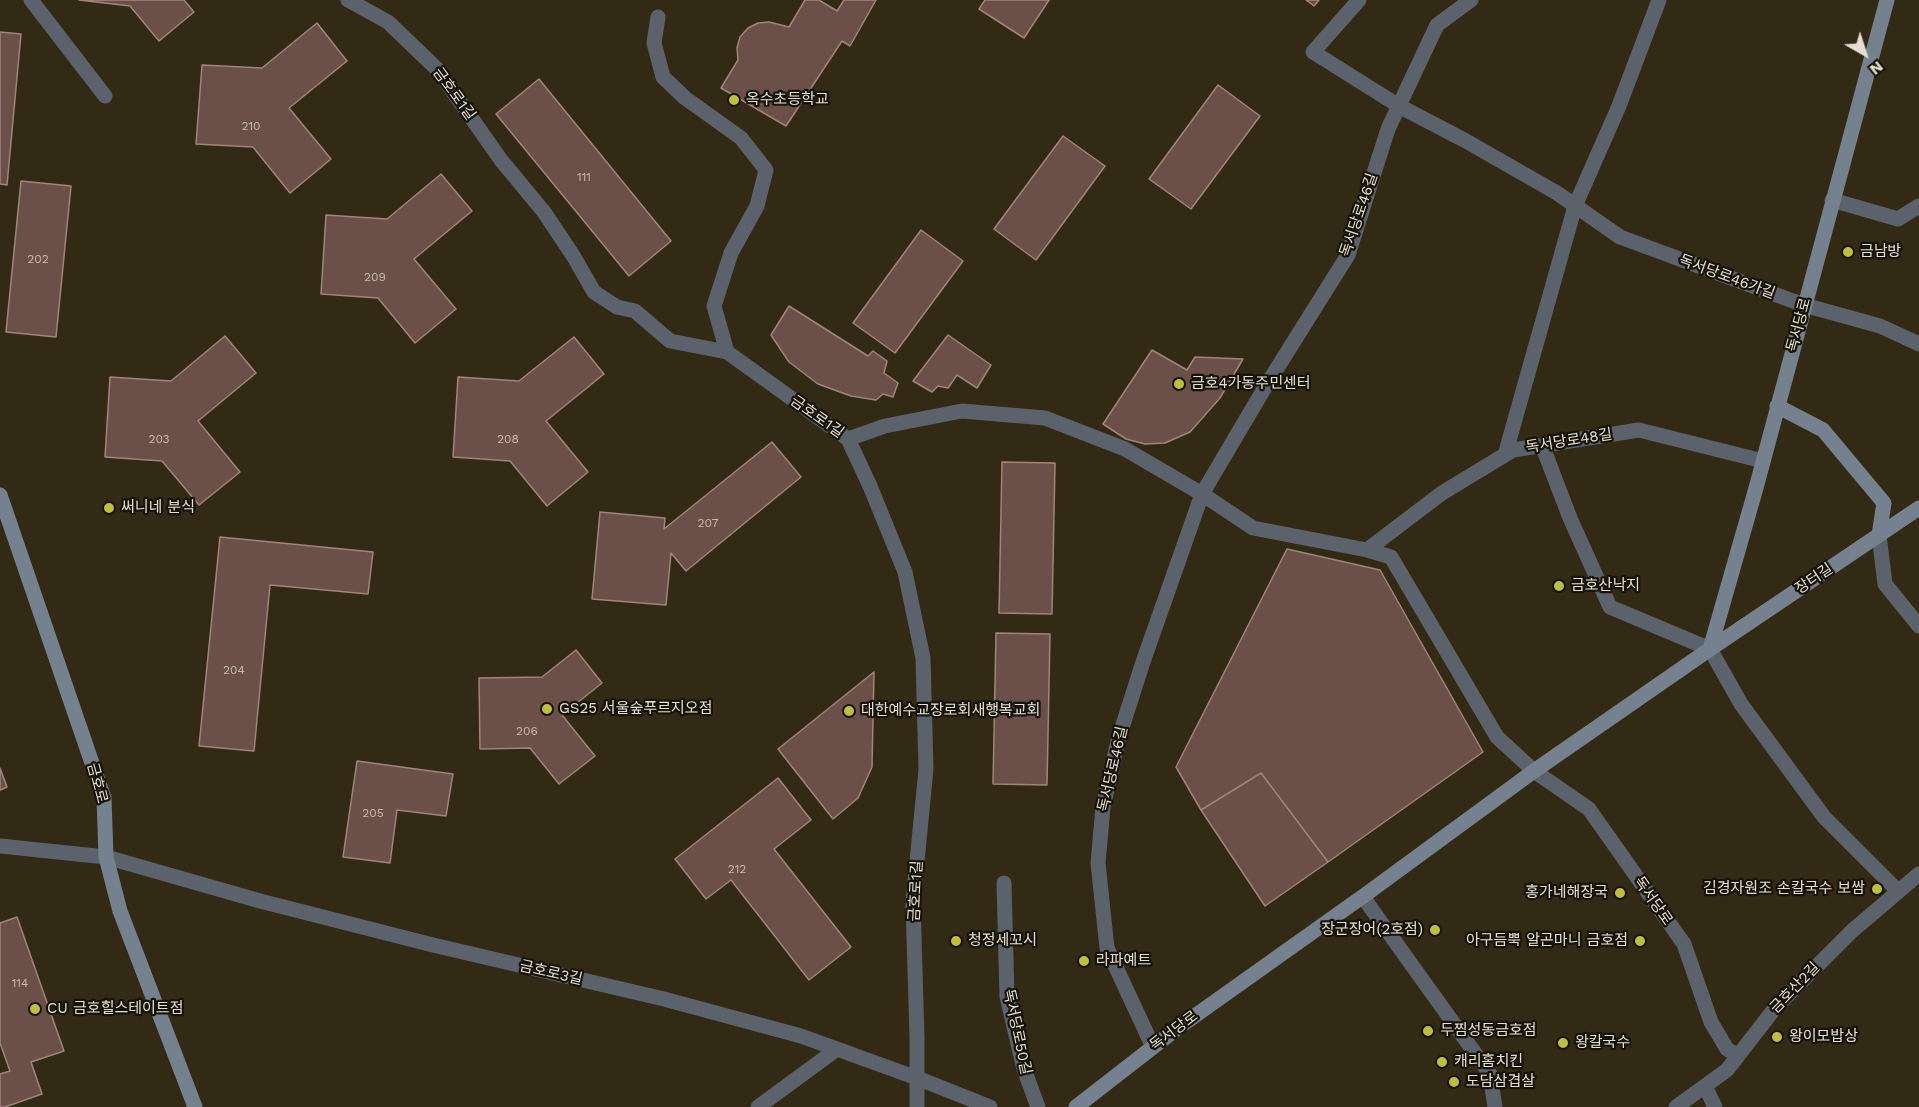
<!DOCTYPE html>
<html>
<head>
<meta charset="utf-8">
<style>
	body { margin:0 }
	#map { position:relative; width:1919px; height:1107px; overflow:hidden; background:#322a14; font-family:"Work Sans",sans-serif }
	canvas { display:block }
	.north { position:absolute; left:1835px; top:24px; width:60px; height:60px; -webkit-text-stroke:4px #161309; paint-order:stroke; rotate:141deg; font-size:16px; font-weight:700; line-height:24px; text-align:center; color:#e4dfd2 }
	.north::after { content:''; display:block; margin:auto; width:21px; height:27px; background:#e4dfd2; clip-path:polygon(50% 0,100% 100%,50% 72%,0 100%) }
</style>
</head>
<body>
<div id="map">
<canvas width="1919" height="1107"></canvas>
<div class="north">N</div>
</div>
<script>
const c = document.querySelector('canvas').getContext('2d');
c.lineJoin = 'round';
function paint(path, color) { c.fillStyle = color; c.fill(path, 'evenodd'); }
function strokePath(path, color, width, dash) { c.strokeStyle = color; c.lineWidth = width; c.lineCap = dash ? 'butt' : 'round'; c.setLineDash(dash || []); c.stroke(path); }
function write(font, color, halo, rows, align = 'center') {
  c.font = font + ' "Work Sans","Noto Sans KR",sans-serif'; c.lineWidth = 4.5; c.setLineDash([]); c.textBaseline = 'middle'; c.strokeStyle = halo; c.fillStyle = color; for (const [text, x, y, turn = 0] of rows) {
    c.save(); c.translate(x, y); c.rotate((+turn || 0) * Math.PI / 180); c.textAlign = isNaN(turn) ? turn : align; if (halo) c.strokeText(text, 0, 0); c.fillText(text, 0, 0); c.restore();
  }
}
const building = new Path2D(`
	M79,0H184L194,12L159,41L130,6Z
	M805,0H819L837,11L844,0H876L850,46L842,41L786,126L721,88L738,60L737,48L740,37L748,28L758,23L769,22L789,27Z
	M985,0H1049L1024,38L979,9Z
	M1306,0H1319L1314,6Z
	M317,23L347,61L289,108L331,159L290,193L253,147L196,144L202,65L262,68Z
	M0,32L21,34L7,185L0,184Z
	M539,79L671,241L629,276L496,114Z
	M1218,85L1260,116L1191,209L1149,179Z
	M1063,136L1105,166L1036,260L994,229Z
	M441,174L472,211L414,259L456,309L415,343L378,298L321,294L326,215L387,219Z
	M21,181L71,186L56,337L6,332Z
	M921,230L963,261L895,353L853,323Z
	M789,306L868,356L873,351L887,361L884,373L898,383L893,397L883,394L876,400L851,396L818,384L789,362L771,335Z
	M948,335L991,365L977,388L957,375L948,388L938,386L932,392L913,381Z
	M225,336L256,373L198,421L240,472L199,505L162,461L105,457L110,377L171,381Z
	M574,337L604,374L546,421L588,472L547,506L510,461L453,457L458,377L519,381Z
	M1152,350L1187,370L1195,357L1243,359L1220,398L1190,432L1165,443L1145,444L1126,439L1103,424Z
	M772,442L801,477L686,571L671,553L666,605L592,599L600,512L665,518L664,529Z
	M1002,462L1055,463L1052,614L999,613Z
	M220,537L373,552L368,594L270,585L254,751L199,746Z
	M1287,549L1380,570L1483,752L1328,862L1261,773L1201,810L1176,767Z
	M996,633L1050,634L1047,785L993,784Z
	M576,650L602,683L562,715L595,756L559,784L530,748L480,749L479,678L542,677Z
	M874,672L872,767L858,798L833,819L778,749Z
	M357,761L453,774L446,816L397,810L390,863L343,857Z
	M0,768L7,787L0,790Z
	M1261,773L1328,862L1265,906L1201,810Z
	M778,778L811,820L774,849L851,947L809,980L731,880L706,899L675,859Z
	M17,917L64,1051L31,1062L42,1094L5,1107H0V1074L10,1071L0,1043V923Z`);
const lane = new Path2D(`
	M31,0L105,96
	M1359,0L1313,52L1399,106
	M658,17L654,43L663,77L685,98L741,138L766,170L757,206L731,253L714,306L727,352`);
const street = new Path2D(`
	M348,0L388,22L437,69L501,160L544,212L574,257L594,292L617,307L635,311L670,341L727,352L848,439L870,486L905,572L923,658L926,769L913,902L917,1037V1107
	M1399,106L1466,141L1557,193L1620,237L1804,305L1880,326L1919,344
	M1832,200L1898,219L1919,206
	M848,439L885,426L962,411L1045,418L1125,449L1202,494L1253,528L1367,550L1391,557L1497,737L1534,771L1589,809L1684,944L1711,1022L1727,1049L1738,1056
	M1542,445L1570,518L1610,607L1710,649L1741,704L1824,817L1898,891
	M1505,455L1575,206L1619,106L1659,0
	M1879,535L1885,584L1919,626
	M1367,550L1442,493L1513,450L1639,430L1763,461
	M0,846L106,857L260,901L433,945L664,999L801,1036L917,1078L990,1107
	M1004,883L1007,997L1024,1069L1038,1107
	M1363,897L1490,1074L1495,1107
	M1153,1047L1107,948L1098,863L1103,807L1119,737L1143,662L1202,494L1264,389L1348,255L1388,129L1437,25L1471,0
	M1705,1086L1715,1107
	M758,1107L837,1049
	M1676,1107L1727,1070L1775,1008L1852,931L1919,874`);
const secondary = new Path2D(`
	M1777,406L1823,430L1884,503L1879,535
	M0,495L104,798L106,857L120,911L195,1107
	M1710,649L1756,488L1887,0
	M1076,1107L1175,1030L1369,892L1534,771L1710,649L1919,508`);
const markers = [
	[734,100,6,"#bebf42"],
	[1848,252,6,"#bebf42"],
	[1179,384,6,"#bebf42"],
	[109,508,6,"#bebf42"],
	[1559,586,6,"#bebf42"],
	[547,709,6,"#bebf42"],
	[849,711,6,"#bebf42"],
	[1877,889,6,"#bebf42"],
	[1620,893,6,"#bebf42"],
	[1435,930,6,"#bebf42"],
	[956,941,6,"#bebf42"],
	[1640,941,6,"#bebf42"],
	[1084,961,6,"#bebf42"],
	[35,1009,6,"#bebf42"],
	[1428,1031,6,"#bebf42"],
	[1777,1037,6,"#bebf42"],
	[1563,1043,6,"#bebf42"],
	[1442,1062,6,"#bebf42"],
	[1454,1082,6,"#bebf42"]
];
const numberNames = [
	["210",251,126],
	["111",584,177],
	["202",38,259],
	["209",375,277],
	["203",159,439],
	["208",508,439],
	["207",708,523],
	["204",234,670],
	["206",527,731],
	["205",373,813],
	["212",737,869],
	["114",20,983]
];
const streetNames = [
	["금호로1길",454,94,54],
	["독서당로46길",1359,215,-71],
	["독서당로46가길",1727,277,20],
	["독서당로",1799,325,-75],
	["금호로1길",817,417,35],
	["독서당로48길",1569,441,-9],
	["장터길",1814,579,-34],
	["독서당로46길",1113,769,-77],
	["금호로",97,783,75],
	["금호로1길",916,891,-87],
	["독서당로",1653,901,55],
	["금호로3길",551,973,13],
	["금호산2길",1795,988,-46],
	["독서당로",1174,1031,-37],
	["독서당로50길",1017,1032,78]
];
const poiNames = [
	["옥수초등학교",746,100],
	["금남방",1860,252],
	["금호4가동주민센터",1191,384],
	["써니네 분식",121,508],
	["금호산낙지",1571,586],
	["GS25 서울숲푸르지오점",559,709],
	["대한예수교장로회새행복교회",861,711],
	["김경자원조 손칼국수 보쌈",1865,889,"right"],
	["홍가네해장국",1608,893,"right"],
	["장군장어(2호점)",1423,930,"right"],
	["청정세꼬시",968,941],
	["아구듬뿍 알곤마니 금호점",1628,941,"right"],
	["라파예트",1096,961],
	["CU 금호힐스테이트점",47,1009],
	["두찜성동금호점",1440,1031],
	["왕이모밥상",1789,1037],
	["왕칼국수",1575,1043],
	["캐리홈치킨",1454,1062],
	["도담삼겹살",1466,1082]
];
paint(building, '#6a5048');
strokePath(building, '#a1847b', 1.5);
strokePath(lane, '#5b626b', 15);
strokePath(street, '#5b626b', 15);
strokePath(secondary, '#76818f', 15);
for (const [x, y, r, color] of markers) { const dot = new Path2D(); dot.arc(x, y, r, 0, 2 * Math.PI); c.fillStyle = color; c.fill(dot); strokePath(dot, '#161309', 2); }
write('12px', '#c6bbb0', null, numberNames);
write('15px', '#e4dfd2', '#161309', streetNames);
write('15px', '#e4dfd2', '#161309', poiNames, 'left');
</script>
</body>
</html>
